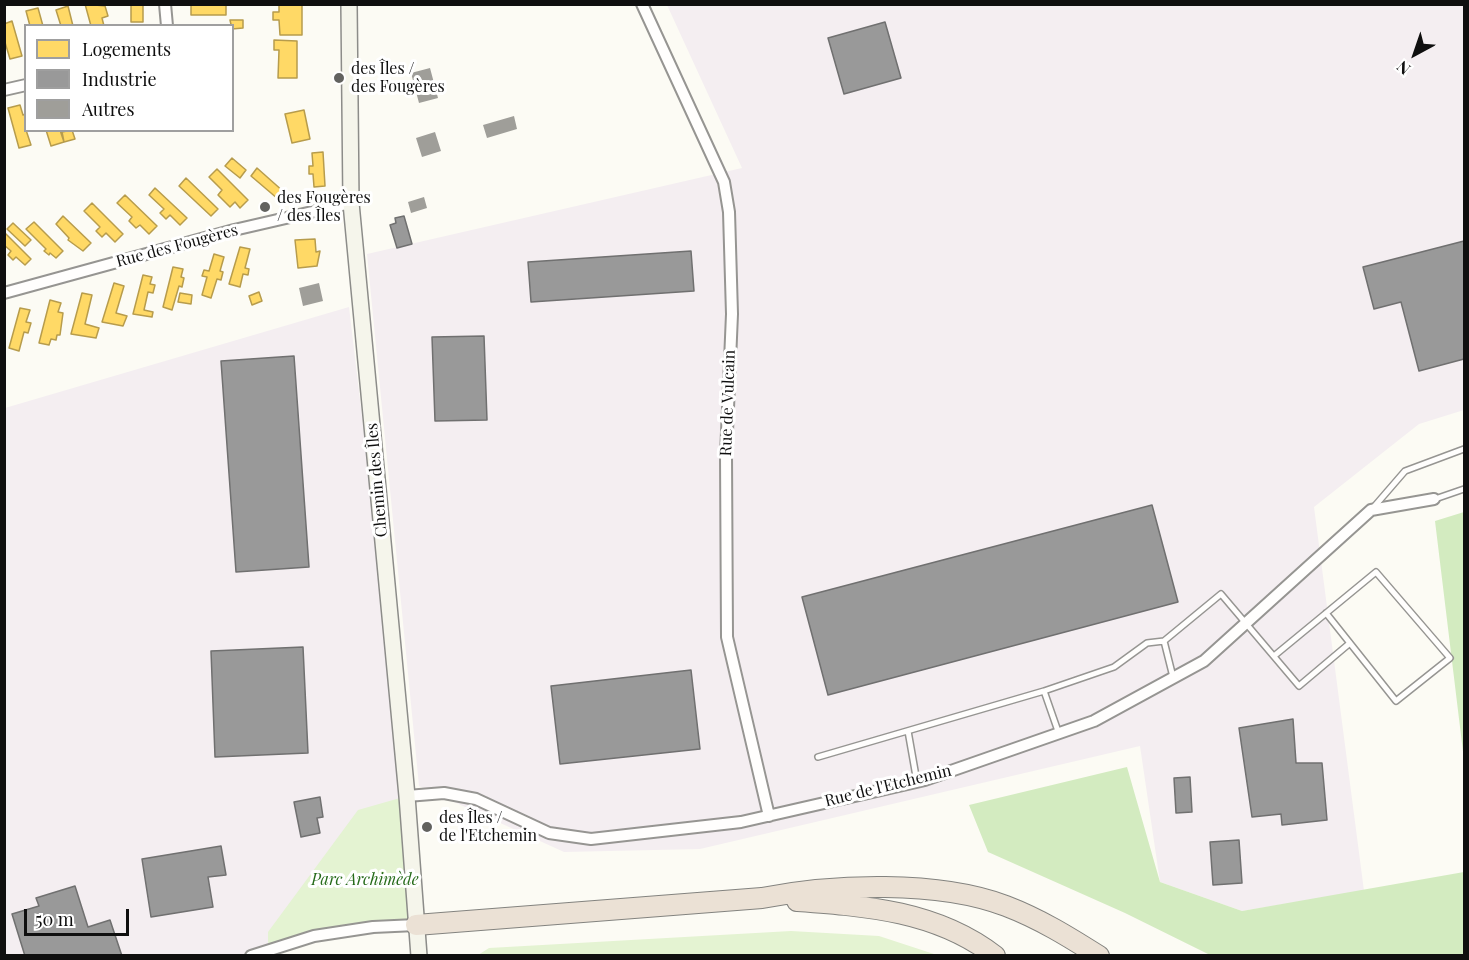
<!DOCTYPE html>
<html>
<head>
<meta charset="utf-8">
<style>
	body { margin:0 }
	#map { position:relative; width:1469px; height:960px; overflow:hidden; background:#fcfbf4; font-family:"Playfair Display",serif }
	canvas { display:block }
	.frame { position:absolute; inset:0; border:6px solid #0f0f0f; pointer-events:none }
	.legend { position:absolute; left:24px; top:24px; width:210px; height:108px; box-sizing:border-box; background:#fff; border:2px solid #9f9f9f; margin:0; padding:8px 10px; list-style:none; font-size:18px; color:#0f0f0f }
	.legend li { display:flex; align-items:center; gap:12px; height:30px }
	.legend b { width:30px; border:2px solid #9f9f9f }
	.north { position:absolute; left:1385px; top:24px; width:60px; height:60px; -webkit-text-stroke:4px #fff; paint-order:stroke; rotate:220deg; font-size:16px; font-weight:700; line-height:24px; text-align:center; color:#0f0f0f }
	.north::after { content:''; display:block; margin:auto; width:21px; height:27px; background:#0f0f0f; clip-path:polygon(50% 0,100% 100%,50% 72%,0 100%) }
	.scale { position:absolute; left:24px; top:909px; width:105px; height:27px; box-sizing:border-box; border:3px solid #0f0f0f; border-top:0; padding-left:8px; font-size:18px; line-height:21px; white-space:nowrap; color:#0f0f0f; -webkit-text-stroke:4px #fff; paint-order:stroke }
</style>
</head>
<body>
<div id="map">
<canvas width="1469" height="960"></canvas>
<div class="frame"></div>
<ul class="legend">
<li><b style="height:16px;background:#ffd966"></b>Logements</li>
<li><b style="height:16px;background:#999"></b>Industrie</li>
<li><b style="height:16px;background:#9f9e99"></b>Autres</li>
</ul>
<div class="north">N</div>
<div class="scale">50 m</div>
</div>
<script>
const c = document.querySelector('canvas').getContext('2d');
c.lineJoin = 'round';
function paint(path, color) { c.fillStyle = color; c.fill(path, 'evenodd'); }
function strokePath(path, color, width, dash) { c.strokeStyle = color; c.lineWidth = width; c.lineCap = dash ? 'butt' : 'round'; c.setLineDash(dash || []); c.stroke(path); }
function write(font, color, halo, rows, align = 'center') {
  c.font = font + ' "Playfair Display",serif'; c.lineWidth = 6; c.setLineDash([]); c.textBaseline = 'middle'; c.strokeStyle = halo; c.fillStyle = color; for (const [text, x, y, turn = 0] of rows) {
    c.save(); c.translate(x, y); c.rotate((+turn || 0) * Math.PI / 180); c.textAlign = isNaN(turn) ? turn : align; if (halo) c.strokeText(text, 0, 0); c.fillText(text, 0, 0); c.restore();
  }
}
const industrial = new Path2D(`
	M667,5H1464V410L1419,424L1314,507L1364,891L1242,911L1160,882L1140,746L700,849L564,852L419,786L367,254L742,168Z
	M349,307L407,796L269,955L5,956V408Z`);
const green = new Path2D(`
	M407,796L416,925L373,927L268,950V932L358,810Z
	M791,931L879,936L937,955H478L489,948Z`);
const forest = new Path2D(`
	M1464,512V760L1435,521Z
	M1127,767L1160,882L1242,911L1464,872V955H1210L1125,913L988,852L969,805Z`);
const homes = new Path2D(`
	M85,4L105,6L108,16L102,18L104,26H91Z
	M131,4H143V22H131Z
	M191,4H226V15H191Z
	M279,4H302V35H280L279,20H273V12H279Z
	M68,6L73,26H61L56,10Z
	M38,8L43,26H30L26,11Z
	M230,20H243V28L232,29Z
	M12,21L22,56L10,59L4,39V24Z
	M274,40L297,41V78H278L279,50H274Z
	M20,105L23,115L26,114V130L31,145L19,148L8,108Z
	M304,110L310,139L292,143L285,114Z
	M46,130H60L64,142L51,146Z
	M72,130L75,139L64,142L62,132Z
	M323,152L325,186L314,187L313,174H309V166H313L312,153Z
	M232,158L246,170L240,178L225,166Z
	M257,168L284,192L278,199L251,176Z
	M217,169L248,200L240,208L235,202L230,207L218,195L222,190L209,177Z
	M186,178L218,209L211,216L179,186Z
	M155,188L187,218L180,225L170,215L166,219L160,213L164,209L149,195Z
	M125,195L157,226L149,234L140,225L136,228L129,221L132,217L117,203Z
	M92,203L123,234L115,242L106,233L102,237L96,231L100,227L84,211Z
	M63,216L91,243L83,251L68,240L69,238L56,224Z
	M34,222L63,251L56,258L50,253L49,255L44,251L46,249L26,229Z
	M13,223L31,240L25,246L7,229Z
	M4,232L31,259L25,265L16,257L13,260L8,255L11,251L4,245Z
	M315,239L316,252L320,251L317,266L298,268L295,240Z
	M240,247L250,249L245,268L249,269L248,275L243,274L240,287L229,284Z
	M214,254L224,257L220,271L223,272L221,280L217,279L211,298L202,295L207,277L202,276L204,270L209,271Z
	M173,267L183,269L181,277L184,278L182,287L179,286L172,310L163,307Z
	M143,275L152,277L150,284L155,285L153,293L148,292L144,310L153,312L152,317L133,314Z
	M114,283L124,286L116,313L127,316L123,326L102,322Z
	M259,292L262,301L252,305L249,296Z
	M82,293L92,295L85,324L99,328L96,338L71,334Z
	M180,293L192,295L191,304L178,302Z
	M50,300L61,303L58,312L63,313L60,335H57L56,340L51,339L49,345L39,343Z
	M20,308L30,310L26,322L31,323L28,333L24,332L19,351L9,348Z`);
const industry = new Path2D(`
	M885,22L901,78L844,94L828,38Z
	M404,216L412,244L397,248L390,225L396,223L395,218Z
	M1464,241V359L1419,371L1401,302L1374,309L1363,267Z
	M691,251L694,291L531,302L528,262Z
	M484,336L487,420L435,421L432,337Z
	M294,356L309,567L236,572L221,361Z
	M1152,505L1178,602L828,695L802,597Z
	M303,647L308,753L215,757L211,651Z
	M691,670L700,749L560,764L551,686Z
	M1293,719L1296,763H1322L1327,820L1282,825L1281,814L1252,817L1239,728Z
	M1190,777L1192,812L1176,813L1174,778Z
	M320,797L323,817L317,818L320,833L301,837L294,802Z
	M1239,840L1242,883L1213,885L1210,842Z
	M221,846L226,875L208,877L213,907L151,917L142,859Z
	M75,886L88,927L110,920L122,956H25L12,914L39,906L36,898Z`);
const building = new Path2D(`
	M430,68L438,98L419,103L411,73Z
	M514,116L517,129L487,138L483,125Z
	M435,132L441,151L422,157L416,138Z
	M424,197L427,208L411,213L408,202Z
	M319,283L323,301L303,306L299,288Z`);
const lane = new Path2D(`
	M1435,499L1464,489
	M1373,508L1405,471L1464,449
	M1164,641L1173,677
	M1274,656L1376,572L1450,658L1396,701L1326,613
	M1044,691L1059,734
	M908,731L917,782
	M818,757L1044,691L1114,667L1147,643L1164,641L1221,594L1299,686L1350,643`);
const street = new Path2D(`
	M165,4L167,26
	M642,4L724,182L729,212L732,314L726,455L727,637L769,816
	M4,90L26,85
	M4,293L234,230L351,203
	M407,796L444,793L476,799L549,833L591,839L741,822L925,780L1094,721L1204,661L1371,510L1434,499
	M251,956L314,936L373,927L416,925`);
const secondary = new Path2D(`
	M349,4L351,203L407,796L419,956`);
const highway = new Path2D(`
	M797,901C866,906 937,911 995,956
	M416,925L762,898C833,884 938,880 1006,906C1040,919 1069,937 1099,956`);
const markers = [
	[339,78,6,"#62625f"],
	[265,207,6,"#62625f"],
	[427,827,6,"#62625f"]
];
const poiNames = [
	["des Îles /",351,69],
	["des Fougères",351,87],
	["des Fougères",277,198],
	["/ des Îles",277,216],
	["des Îles /",439,818],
	["de l'Etchemin",439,836]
];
const streetNames = [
	["Rue des Fougères",177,246,-15],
	["Rue de Vulcain",728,403,-88],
	["Chemin des Îles",377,480,-95],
	["Rue de l'Etchemin",888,786,-14]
];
const parkNames = [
	["Parc Archimède",365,880]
];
paint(industrial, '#f4eef1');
paint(green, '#e4f3d2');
paint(forest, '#d3ebc0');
paint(homes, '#ffd966');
strokePath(homes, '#b79c4c', 1.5);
paint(industry, '#999');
strokePath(industry, '#707070', 1.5);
paint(building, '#9f9e99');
strokePath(lane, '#969592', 8);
strokePath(street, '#969592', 14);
strokePath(secondary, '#8c8c89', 18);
strokePath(highway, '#83837f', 22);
strokePath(lane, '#fffefd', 5);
strokePath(street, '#fffefd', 10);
strokePath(secondary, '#f5f5eb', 15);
strokePath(highway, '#ebe1d5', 20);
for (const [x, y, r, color] of markers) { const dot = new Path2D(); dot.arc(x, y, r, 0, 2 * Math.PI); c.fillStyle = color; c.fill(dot); strokePath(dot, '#fff', 2); }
write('16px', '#0f0f0f', '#fff', poiNames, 'left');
write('16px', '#0f0f0f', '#fff', streetNames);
write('italic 16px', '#266b1a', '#fff', parkNames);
</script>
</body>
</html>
